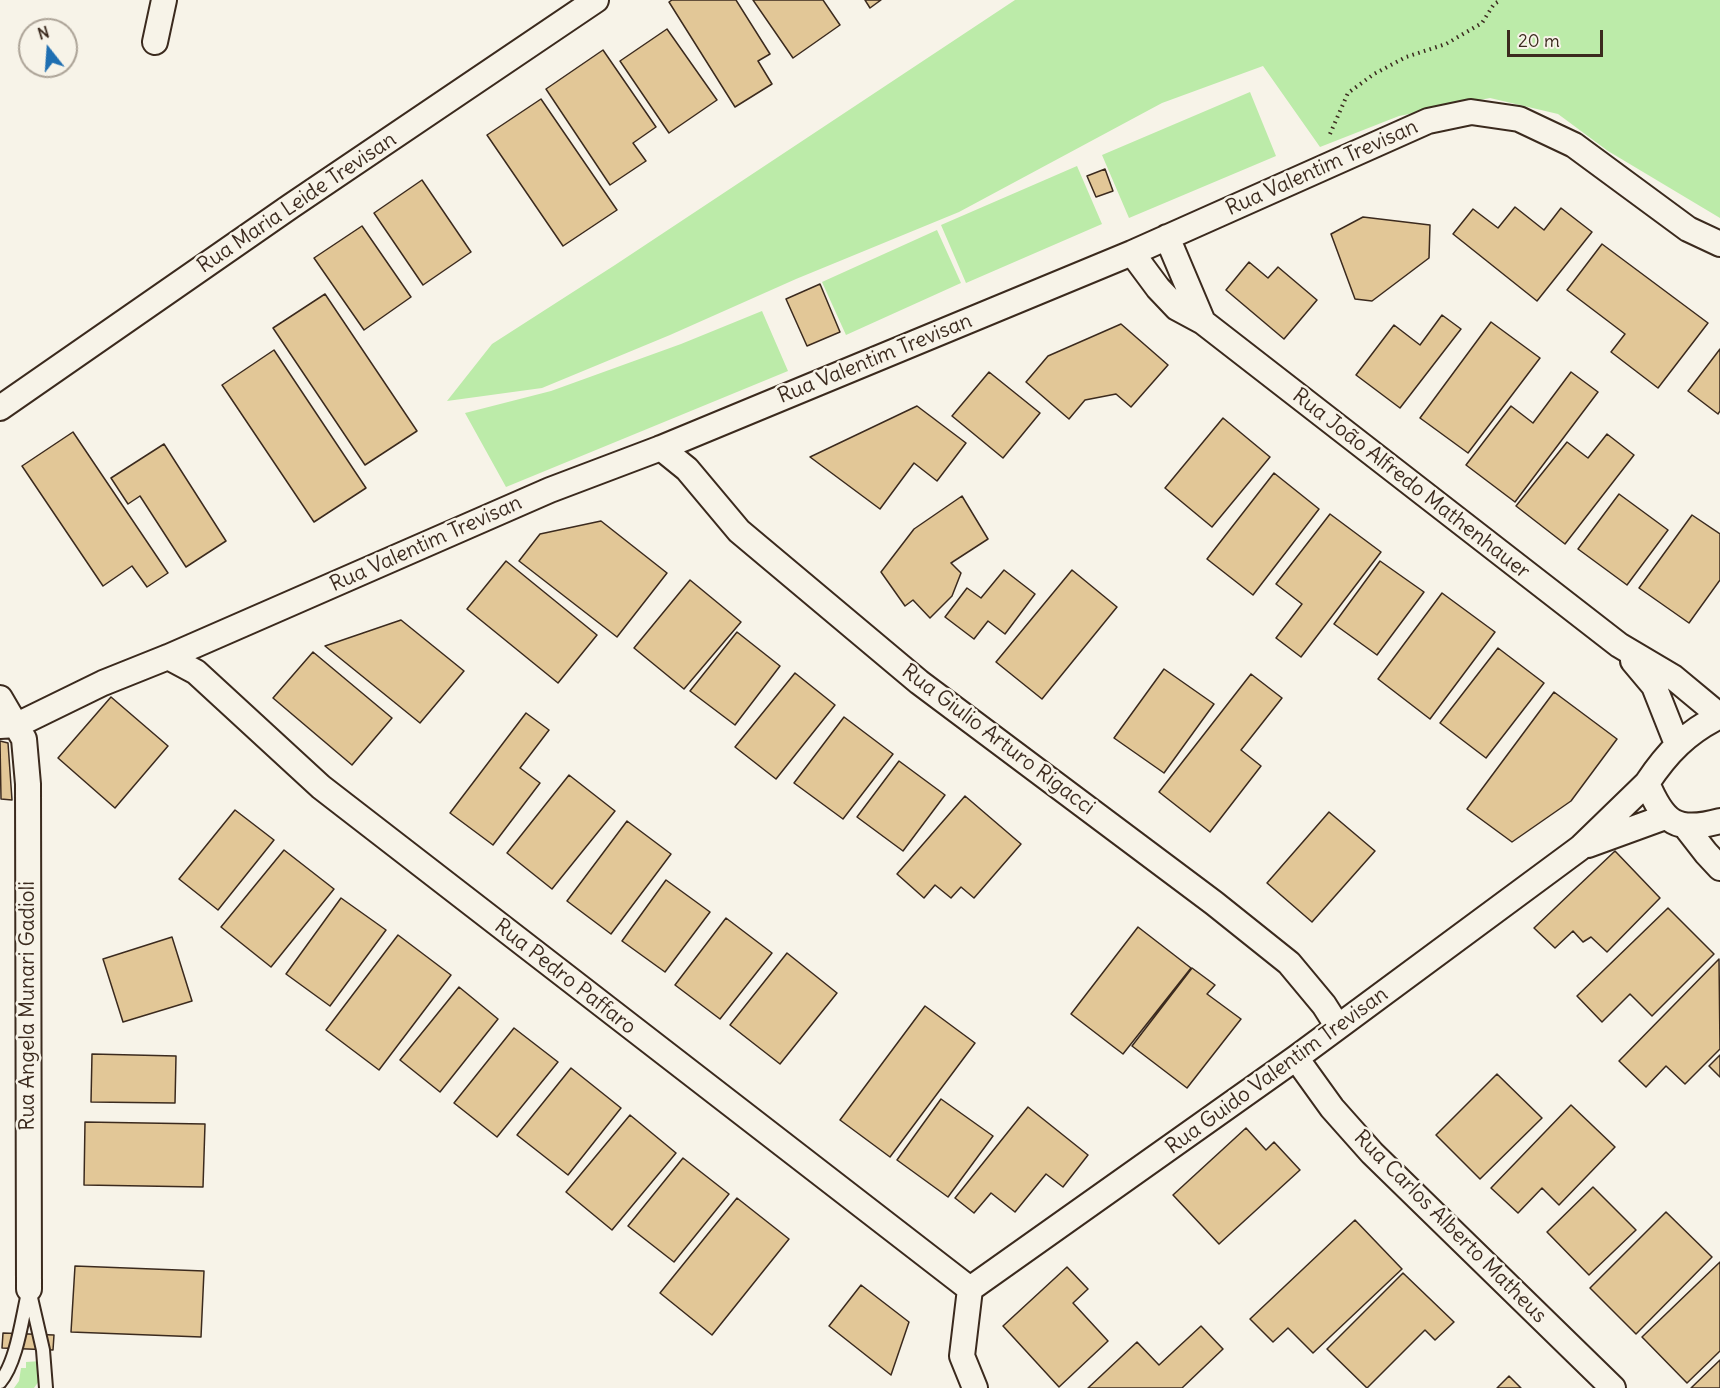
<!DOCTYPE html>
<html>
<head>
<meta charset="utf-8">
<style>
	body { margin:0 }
	#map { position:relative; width:1720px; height:1388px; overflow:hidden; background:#f7f3e8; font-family:Delius,sans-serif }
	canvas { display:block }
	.north { position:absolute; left:18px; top:18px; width:60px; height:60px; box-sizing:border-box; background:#f7f3e8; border:2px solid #aca397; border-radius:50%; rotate:343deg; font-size:16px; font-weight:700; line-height:24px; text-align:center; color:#3b2a1e }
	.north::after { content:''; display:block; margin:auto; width:21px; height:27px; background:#1f6fb2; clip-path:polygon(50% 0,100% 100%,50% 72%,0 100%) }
	.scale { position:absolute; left:1507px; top:30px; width:96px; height:27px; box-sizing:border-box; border:3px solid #3b2a1e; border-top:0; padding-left:8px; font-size:18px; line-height:21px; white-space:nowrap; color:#3b2a1e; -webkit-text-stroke:4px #f7f3e8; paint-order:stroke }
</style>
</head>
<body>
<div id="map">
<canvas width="1720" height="1388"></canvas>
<div class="north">N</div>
<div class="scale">20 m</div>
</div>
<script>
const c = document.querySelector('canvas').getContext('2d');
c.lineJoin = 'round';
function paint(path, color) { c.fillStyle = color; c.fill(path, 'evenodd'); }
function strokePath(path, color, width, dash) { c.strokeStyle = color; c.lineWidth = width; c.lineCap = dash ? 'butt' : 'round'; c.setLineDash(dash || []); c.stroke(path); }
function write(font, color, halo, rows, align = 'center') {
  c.font = font + ' Delius,sans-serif'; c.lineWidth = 5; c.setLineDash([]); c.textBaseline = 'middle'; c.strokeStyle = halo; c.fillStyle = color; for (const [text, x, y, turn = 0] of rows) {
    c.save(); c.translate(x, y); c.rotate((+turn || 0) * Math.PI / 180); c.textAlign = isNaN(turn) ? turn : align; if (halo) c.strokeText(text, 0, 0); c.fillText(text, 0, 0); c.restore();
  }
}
const green = new Path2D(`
	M1015,0H1720V218L1608,151L1558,114L1490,98L1399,116L1320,147L1263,66L1162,103L959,212L796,279L670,335L542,388L447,401L492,344L615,265Z
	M1250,92L1276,156L1129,218L1102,155Z
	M1077,166L1102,224L966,283L941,225Z
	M937,230L961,283L846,335L822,282Z
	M762,311L788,371L506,487L465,413L551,391L681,344Z
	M41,1361L39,1381L34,1388H14L19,1381L21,1368H26V1362Z`);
const building = new Path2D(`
	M672,0H736L770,54L758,61L772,84L735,107L669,2Z
	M753,0H823L840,25L793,58Z
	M865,0H881L870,8Z
	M667,29L717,100L669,133L620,61Z
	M603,50L656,127L633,143L646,161L610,185L546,89Z
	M541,99L617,210L563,246L487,135Z
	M1105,169L1113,191L1096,197L1087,176Z
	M422,180L471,252L423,285L374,213Z
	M1515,207L1544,230L1561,208L1592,232L1537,301L1453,234L1473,209L1498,228Z
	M1363,217L1430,225L1429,258L1372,301L1355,299L1331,234Z
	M362,226L411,297L364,330L314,258Z
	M1602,244L1708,323L1658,388L1611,352L1625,334L1567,290Z
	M1249,262L1268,278L1278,267L1317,300L1284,339L1226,290Z
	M820,284L840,332L807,346L786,299Z
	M325,294L417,431L365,465L273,328Z
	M1442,315L1461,329L1400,408L1356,375L1394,325L1420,345Z
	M1491,322L1540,358L1468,453L1420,418Z
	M1121,324L1168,365L1131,407L1116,394L1085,400L1069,419L1026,382L1048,356Z
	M1720,349V411L1718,414L1688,391Z
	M274,350L366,488L314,522L222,385Z
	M989,372L1040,413L1003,458L952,416Z
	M1571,372L1598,392L1515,502L1466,465L1511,406L1533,423Z
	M917,406L966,443L937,481L914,463L880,509L810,457Z
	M1223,418L1270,457L1212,527L1165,488Z
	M73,432L168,573L147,587L132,566L103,586L22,466Z
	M1607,434L1634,455L1565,544L1516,506L1567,442L1588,458Z
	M164,444L226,541L186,567L140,496L128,504L111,478Z
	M1274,473L1319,509L1253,595L1207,559Z
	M1619,494L1668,530L1627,585L1578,549Z
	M962,496L988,539L951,563L961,573L952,596L930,618L913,600L905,606L881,572L914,529Z
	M1330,514L1381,552L1301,657L1276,638L1302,604L1276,584Z
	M1692,515L1720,534V580L1689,623L1639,588Z
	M601,521L667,573L617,637L519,561L540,534Z
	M506,561L597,635L558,683L467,609Z
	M1380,561L1424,592L1377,655L1334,624Z
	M1004,570L1035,594L1005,634L988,621L974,639L945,617L967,588L981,598Z
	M1072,570L1117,607L1042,699L996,662Z
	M690,580L741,622L684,689L634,648Z
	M1442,593L1495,632L1430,719L1378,679Z
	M401,620L464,671L420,723L325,646Z
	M737,632L780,666L735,725L690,691Z
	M1498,648L1544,683L1486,758L1440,723Z
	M313,652L392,718L352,765L273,698Z
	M1164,669L1214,704L1164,773L1114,738Z
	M795,673L835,705L776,779L735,747Z
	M1251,674L1282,698L1241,750L1261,766L1210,832L1159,792Z
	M1554,692L1617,739L1571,801L1512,842L1467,809Z
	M111,697L168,746L115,808L58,758Z
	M526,713L549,730L520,768L540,783L493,845L450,813Z
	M844,717L893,754L843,819L794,783Z
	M0,741L8,743L12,800L1,799Z
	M899,761L945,795L903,851L857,817Z
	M569,775L615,811L552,889L507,853Z
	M965,796L1021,844L974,898L961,887L951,898L935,885L924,898L897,874Z
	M235,810L274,840L218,910L179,879Z
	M1329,812L1375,851L1312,922L1267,883Z
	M627,821L671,854L611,934L567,901Z
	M284,850L334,889L271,967L221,927Z
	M1615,851L1660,898L1607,952L1591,937L1583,942L1573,931L1555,948L1534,928Z
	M666,880L710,912L665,972L622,941Z
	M341,898L386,930L330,1006L286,974Z
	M1668,908L1714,954L1652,1016L1630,994L1602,1022L1577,996Z
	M726,918L772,953L720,1019L675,985Z
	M1138,927L1191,968L1123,1054L1071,1014Z
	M398,935L451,975L379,1070L326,1030Z
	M172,937L192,1001L123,1022L103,959Z
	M787,953L837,993L780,1064L730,1025Z
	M1719,959L1720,1049L1685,1084L1666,1066L1646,1087L1619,1061Z
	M1192,968L1215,985L1207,994L1241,1019L1187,1088L1132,1046Z
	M459,987L498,1019L440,1092L400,1060Z
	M925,1006L975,1043L890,1157L840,1120Z
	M514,1028L558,1062L497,1137L454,1103Z
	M92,1054L176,1056L175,1103L91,1102Z
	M1720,1055V1077L1709,1066Z
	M571,1068L621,1108L568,1175L517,1135Z
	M1497,1074L1542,1118L1480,1179L1436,1135Z
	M941,1099L993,1136L948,1197L897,1160Z
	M1571,1105L1615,1147L1559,1205L1542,1188L1518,1213L1491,1188Z
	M1028,1107L1088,1155L1063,1187L1046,1174L1015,1212L991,1193L974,1213L955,1198Z
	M630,1115L676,1153L612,1230L566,1192Z
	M85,1122L205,1124L203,1187L84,1185Z
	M1246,1128L1266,1150L1274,1142L1300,1170L1219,1244L1173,1195Z
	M683,1158L729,1194L674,1262L628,1226Z
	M1593,1187L1636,1230L1589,1275L1547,1232Z
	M737,1198L789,1239L712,1335L660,1293Z
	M1666,1212L1712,1257L1636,1334L1590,1288Z
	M1355,1220L1402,1269L1313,1353L1288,1328L1273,1342L1250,1319Z
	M1720,1262V1351L1687,1383L1642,1337Z
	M75,1266L204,1271L201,1337L71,1332Z
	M1067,1267L1088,1289L1073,1303L1108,1341L1059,1387L1003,1326Z
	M1403,1273L1454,1322L1435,1340L1425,1330L1367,1388L1327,1349Z
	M861,1285L909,1322L891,1375L829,1326Z
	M1201,1326L1223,1349L1182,1388H1088L1137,1342L1159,1365Z
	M3,1333L54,1335L53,1350L2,1348Z
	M1720,1360V1388H1691Z
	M1509,1376L1521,1388H1497Z`);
const path = new Path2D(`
	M1330,134L1348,93L1374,74L1406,57L1446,44L1482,23L1494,4L1501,0`);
const lane = new Path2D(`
	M29,1289L43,1350L46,1388
	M0,1382C17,1362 22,1318 28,1293`);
const street = new Path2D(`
	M155,42L164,0
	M1167,237L1203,322
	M1132,253L1158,288L1177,308L1203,322L1619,645L1673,677L1720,716
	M0,408L291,206L596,0
	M661,448L687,469L739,531L919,682L1214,903L1289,963L1324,1005L1338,1027
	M168,657L196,672L321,787L970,1289
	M1633,661L1654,686L1677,744
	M0,698L24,739L28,784L29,1289
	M1720,716C1687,732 1667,753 1647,783C1664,823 1676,833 1720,821
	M0,726L17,725L103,683L168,657L550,490L661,448L1132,253L1428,121L1471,112L1519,119L1574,145L1688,229L1720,244
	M1685,826L1706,853L1720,868
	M1588,845L1665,817
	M1296,1058L1332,1108L1372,1153L1613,1388
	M970,1289L1296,1058L1580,848L1647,783
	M970,1289L962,1356L975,1388`);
const streetNames = [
	["Rua Valentim Trevisan",1322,168,-24],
	["Rua Maria Leide Trevisan",297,203,-34],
	["Rua Valentim Trevisan",875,359,-22],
	["Rua João Alfredo Mathenhauer",1411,484,38],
	["Rua Valentim Trevisan",426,544,-24],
	["Rua Giulio Arturo Rigacci",998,740,37],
	["Rua Pedro Paffaro",565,977,38],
	["Rua Angela Munari Gadioli",28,1006,-90],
	["Rua Guido Valentim Trevisan",1277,1071,-36],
	["Rua Carlos Alberto Matheus",1450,1227,45]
];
paint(green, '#bceba9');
paint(building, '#e2c797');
strokePath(building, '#3b2a1e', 1.5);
strokePath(lane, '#3b2a1e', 16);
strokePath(street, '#3b2a1e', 28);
strokePath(path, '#3b2a1e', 4, [1.5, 4.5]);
strokePath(lane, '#f7f3e8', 12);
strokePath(street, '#f7f3e8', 24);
write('21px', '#3b2a1e', '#f7f3e8', streetNames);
</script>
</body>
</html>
